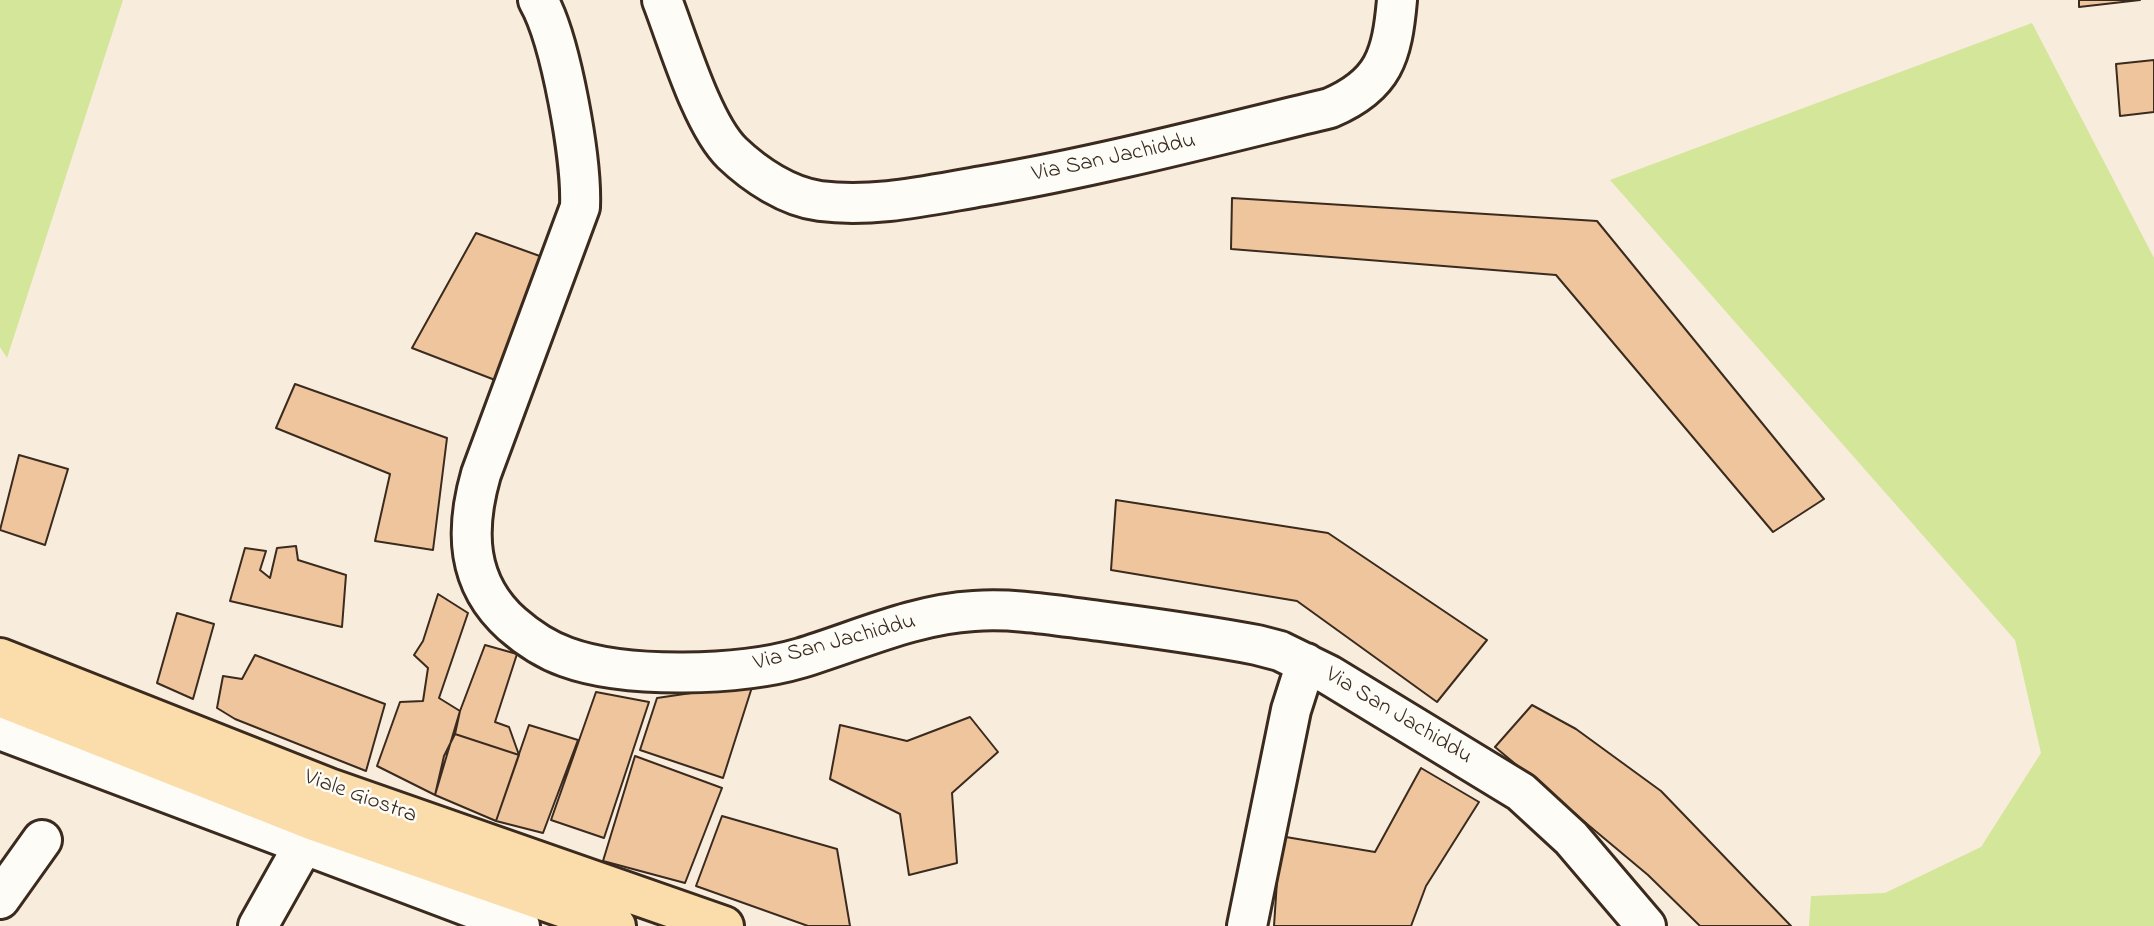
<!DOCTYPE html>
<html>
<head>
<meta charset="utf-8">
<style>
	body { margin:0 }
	canvas { display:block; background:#f8ecdc }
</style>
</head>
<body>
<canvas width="2154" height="926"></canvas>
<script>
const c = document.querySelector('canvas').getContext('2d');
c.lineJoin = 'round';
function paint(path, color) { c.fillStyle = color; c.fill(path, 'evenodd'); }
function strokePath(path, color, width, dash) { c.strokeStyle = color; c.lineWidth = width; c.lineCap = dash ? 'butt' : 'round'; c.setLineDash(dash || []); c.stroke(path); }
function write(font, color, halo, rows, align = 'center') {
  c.font = font + ' "Indie Flower",sans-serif'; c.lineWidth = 5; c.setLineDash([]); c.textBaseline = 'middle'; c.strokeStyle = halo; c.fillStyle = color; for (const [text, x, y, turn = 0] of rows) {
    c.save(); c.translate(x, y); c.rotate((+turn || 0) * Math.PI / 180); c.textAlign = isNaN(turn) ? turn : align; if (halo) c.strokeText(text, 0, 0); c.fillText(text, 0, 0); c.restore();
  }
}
const green = new Path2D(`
	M0,0H123L7,358L0,347Z
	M2032,23L2154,258V926H1809L1811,896L1885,893L1981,847L2041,753L2015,640L1610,180Z`);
const building = new Path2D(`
	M2079,0H2140L2079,7Z
	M2154,60V112L2120,116L2116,64Z
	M1232,198L1597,221L1824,499L1773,532L1556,275L1231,249Z
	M476,233L548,259L495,380L412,348Z
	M295,384L447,438L433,550L375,541L390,474L276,428Z
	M19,455L68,469L45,545L0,530Z
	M1116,500L1328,533L1487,640L1437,702L1297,601L1111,570Z
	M296,546L298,560L346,575L342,627L230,601L245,548L266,551L260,570L270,578L277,548Z
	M438,594L468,613L439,698L460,711L435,795L377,766L400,702L423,701L428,668L414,655L423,641Z
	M177,613L214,624L193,699L157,683Z
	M485,645L517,654L495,722L509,727L519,755L455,734L460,711Z
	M255,655L385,704L366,771L235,719L217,708L223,676L242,679Z
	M753,684L723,778L640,750L657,698Z
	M596,692L649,702L604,838L551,820Z
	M1532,705L1576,729L1661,791L1791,926H1700L1648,875L1495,747Z
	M970,717L998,752L952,793L957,863L909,875L900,814L830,779L840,725L907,741Z
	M529,725L578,740L543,833L496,821Z
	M455,734L519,755L496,821L435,795L444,756Z
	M635,756L722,788L685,883L603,861Z
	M1421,768L1479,802L1426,886L1411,926H1274L1280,836L1375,852Z
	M722,816L837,849L850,926H808L696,886Z`);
const minor = new Path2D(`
	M538,0C561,40 582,160 580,207L481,474C465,530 466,583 512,624C528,638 546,650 566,657C626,679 740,676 801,658C857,641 915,614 974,611C1016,608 1058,616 1100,621C1153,628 1205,635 1257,645L1280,651L1329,675L1521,792L1571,838L1646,926
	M662,0C678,41 702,124 732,153C755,175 788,197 820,201C875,208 929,195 983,186C1100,166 1214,136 1330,108C1384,85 1392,56 1397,0
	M0,730L520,926
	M0,899L42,840
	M258,926L303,846
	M1247,926L1291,710L1306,663`);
const major = new Path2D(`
	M0,658L329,788L724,926
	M0,697L314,821L616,926`);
const streetNames = [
	["Via San Jachiddu",1114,159,-12],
	["Via San Jachiddu",835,644,-15],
	["Via San Jachiddu",1398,717,31],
	["Viale Giostra",360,798,20]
];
paint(green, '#d3e69a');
paint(building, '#eec59d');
strokePath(building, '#3b2a1e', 2);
strokePath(minor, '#3b2a1e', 44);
strokePath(major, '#3b2a1e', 44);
strokePath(minor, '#fdfcf7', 38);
strokePath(major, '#fbddab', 38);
write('23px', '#3b2a1e', '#fdfcf7', streetNames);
</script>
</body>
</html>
